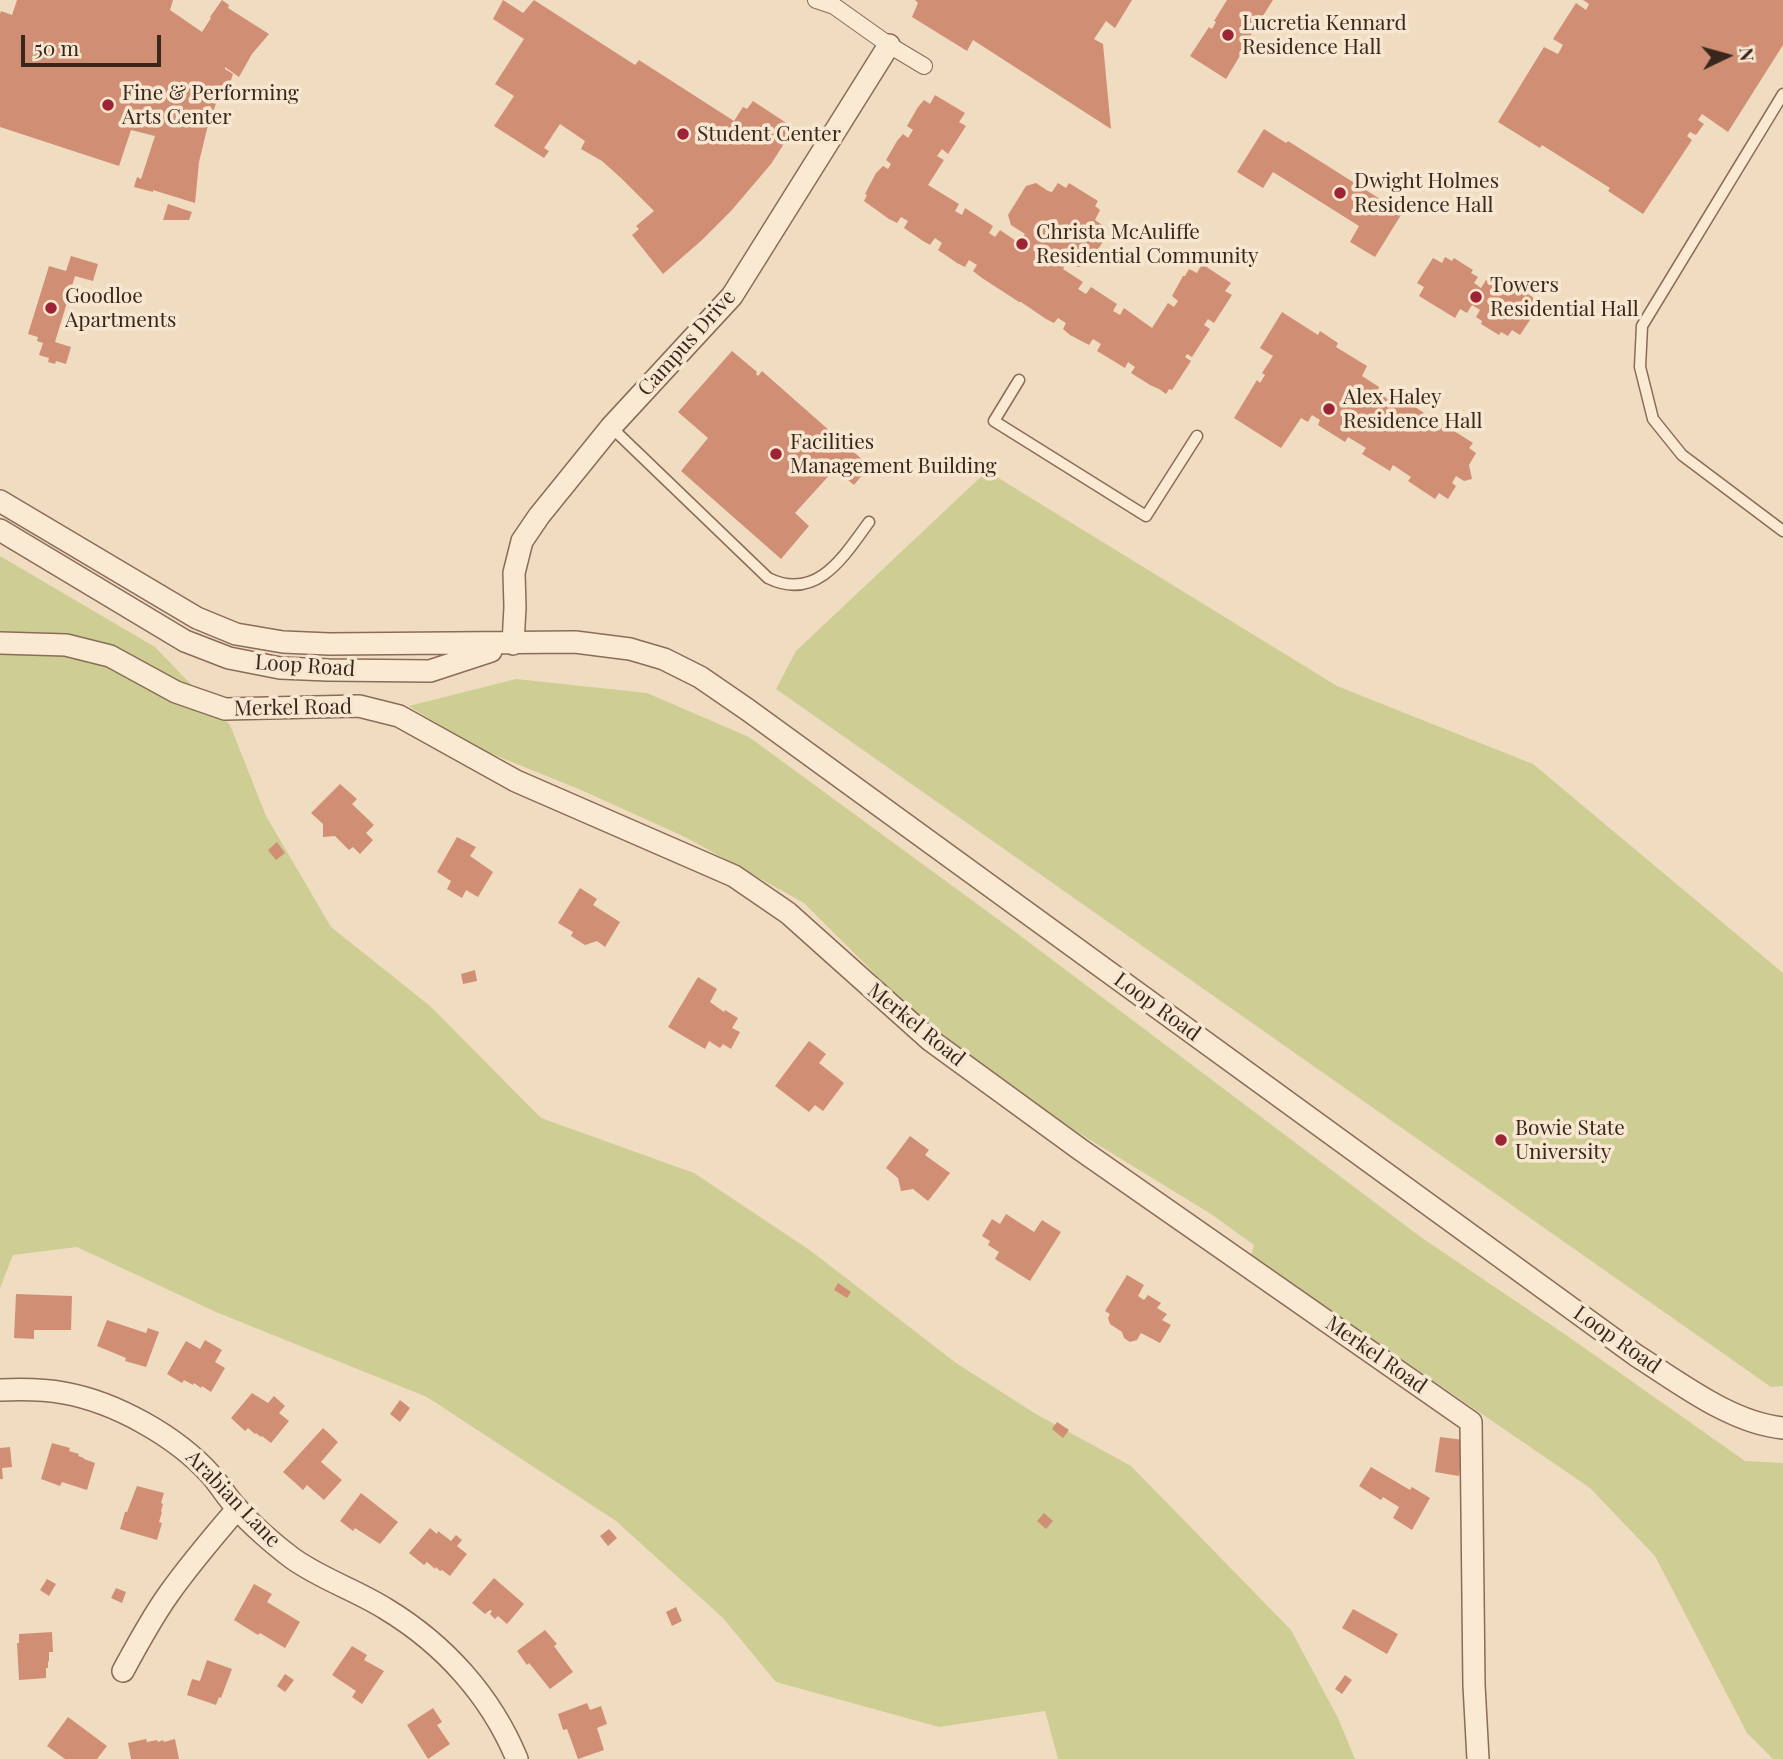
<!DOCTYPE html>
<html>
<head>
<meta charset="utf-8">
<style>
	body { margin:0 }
	#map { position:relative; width:1783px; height:1759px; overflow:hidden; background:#f0dcc0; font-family:"Playfair Display",serif }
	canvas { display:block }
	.north { position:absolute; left:1692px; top:21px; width:70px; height:70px; -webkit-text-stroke:5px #f7e7d0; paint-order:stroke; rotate:85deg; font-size:19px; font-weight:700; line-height:28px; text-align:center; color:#39271c }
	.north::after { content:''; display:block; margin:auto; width:24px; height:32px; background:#39271c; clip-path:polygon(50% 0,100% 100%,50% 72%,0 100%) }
	.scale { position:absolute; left:21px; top:35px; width:140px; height:32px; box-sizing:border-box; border:4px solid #39271c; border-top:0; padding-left:9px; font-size:21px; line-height:24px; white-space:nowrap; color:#39271c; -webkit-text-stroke:5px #f7e7d0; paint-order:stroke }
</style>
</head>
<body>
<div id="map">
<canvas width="1783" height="1759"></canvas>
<div class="north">N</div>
<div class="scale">50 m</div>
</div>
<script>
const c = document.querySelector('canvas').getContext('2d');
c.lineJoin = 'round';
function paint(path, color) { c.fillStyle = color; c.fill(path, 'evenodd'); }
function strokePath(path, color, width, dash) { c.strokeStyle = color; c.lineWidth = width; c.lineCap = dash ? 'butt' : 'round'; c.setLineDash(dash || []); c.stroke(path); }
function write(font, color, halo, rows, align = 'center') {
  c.font = font + ' "Playfair Display",serif'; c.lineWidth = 7; c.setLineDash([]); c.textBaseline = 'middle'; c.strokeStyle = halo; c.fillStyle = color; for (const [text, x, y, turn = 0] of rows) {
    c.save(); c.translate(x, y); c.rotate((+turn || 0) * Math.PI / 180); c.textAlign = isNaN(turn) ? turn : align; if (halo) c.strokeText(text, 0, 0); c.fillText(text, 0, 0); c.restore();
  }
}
const green = new Path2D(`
	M987,471L1337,686L1533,764L1783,973V1386L1771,1387L776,689L796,651Z
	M0,556L155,647L230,725L266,816L331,927L430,1006L541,1118L694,1173L811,1251L956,1363L1036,1414L1131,1466L1291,1630L1338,1718L1355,1759H1058L1045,1711L939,1727L776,1682L723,1618L616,1521L427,1397L216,1312L77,1247L13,1255L0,1288Z
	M516,679L647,693L749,737L1014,931L1422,1238L1566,1335L1745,1461L1783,1463V1759H1773L1747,1733L1655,1556L1590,1488L1251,1256L1254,1245L1211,1214L1020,1097L903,1002L804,903L685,837L581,790L475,747L409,706Z`);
const building = new Path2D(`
	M17,0H173L170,10L202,32L211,18L210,17L222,0L229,5L228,8L269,34L252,54L239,77L225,67V69L233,74L229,86L223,85L208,125L199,162L195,203L153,190V192L134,187L137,177L141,179L155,136L131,130L119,166L0,127V14L1,11L12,15Z
	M503,0L523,13L534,0L635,65L639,60L734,121L743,107L747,109L753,101L794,128L771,164L731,211L702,240L663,274L632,235L639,229L636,226L654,211L621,178L602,161L581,149L585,141L560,124L544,148L549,151L544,158L494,126L514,96L495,84L524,39L493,19Z
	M915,0H1132L1115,28L1106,21L1094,39L1103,44L1111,129L973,40L967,51L912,17L918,3Z
	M1227,0H1273L1247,41L1245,40L1241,47L1244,49L1226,79L1190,56L1209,27L1212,29L1216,22L1214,21Z
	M1583,0H1783V45L1728,132L1702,114L1698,120L1704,124L1696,135L1690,132L1687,136L1692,140L1643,214L1608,191L1610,188L1542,145L1540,148L1498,122L1544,47L1558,54L1563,45L1553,39L1576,3L1586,10L1589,4Z
	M935,95L965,113L959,122L966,126L948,154L942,149L937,156L944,160L928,185L959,204L955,211L962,215L965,208L993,226L989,233L995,237L1000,230L1019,243L1025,234L1011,225L1008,215L1026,186L1036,183L1048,191L1052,192L1058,183L1066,188L1069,183L1098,201L1095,206L1100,210L1095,220L1104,226L1106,237L1088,265L1078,267L1068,261L1063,269L1083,282L1078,289L1086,294L1091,287L1117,304L1113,311L1120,315L1124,308L1152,328L1168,303L1174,307L1178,301L1172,296L1183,276H1185L1189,269L1197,273L1202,264L1231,283L1225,291L1232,295L1214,323L1208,319L1204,325L1210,329L1192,357L1187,354L1185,357L1191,361L1172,390L1169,389L1166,394L1159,389L1150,385L1131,373L1135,367L1128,362L1125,368L1097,351L1101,344L1093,339L1089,345L1070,335L1063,329L1066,323L1058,318L1054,323L1046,319L1021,302H1019L982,278L973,271L977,265L969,260L965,267L957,263L938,250L942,243L935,238L930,245L923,241L904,228L908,221L901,217L897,223L889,219L864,201L867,195L865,194L876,173L883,166L888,169L891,164L886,160L897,141L903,134L908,138L913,130L907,126L918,107L924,100L930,104Z
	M1264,129L1286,143L1288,141L1380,199L1379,201L1401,215L1375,257L1350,242L1359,226L1273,172L1263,188L1237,172Z
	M168,204L192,212L189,220H163Z
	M71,256L98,264L93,281L75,276L55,342L71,347L66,364L56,361L55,364L48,362L49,358L39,355L43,343L37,341L38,337L28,334L49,266L66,271Z
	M1445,257L1452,261L1454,258L1473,270L1471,273L1478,277L1474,283L1481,288L1486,280L1493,284L1498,275L1534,298L1529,307L1536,311L1520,335L1512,330L1508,336L1501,332L1499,335L1481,324L1482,321L1476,317L1480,310L1472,305L1467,313L1460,309L1455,318L1419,296L1424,287L1417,283L1433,258L1442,263Z
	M1282,312L1318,335L1320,331L1338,343L1336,347L1367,366L1362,376L1379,387L1377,392L1395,404L1399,396L1427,415L1424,420L1440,430L1443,424L1473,443L1469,448L1476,453L1469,465L1472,479L1464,481L1456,476L1452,483L1456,486L1448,499L1439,493L1435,499L1408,481L1411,477L1393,465L1390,471L1362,454L1366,448L1348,437L1345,442L1318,425L1320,420L1312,415L1308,422L1301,418L1281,448L1234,418L1257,380L1260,383L1265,375L1262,373L1273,356L1260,348Z
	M732,351L757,372L756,374L758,376L762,371L874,470L871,473L867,469L854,485L835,469L795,513L809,526L781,559L681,471L708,438L678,412Z
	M340,784L357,799L352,804L374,825L366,833L373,840L360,854L353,847L349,850L335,836L323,837V824L311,813Z
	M457,837L476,847L470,856L493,872L478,897L466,890L462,898L447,889L451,881L437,872Z
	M277,842L285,853L276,860L268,850Z
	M580,888L597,899L593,905L620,922L605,947L597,941L585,945L571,936L573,932L558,923Z
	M475,970L477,981L463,984L461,974Z
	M698,977L717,989L710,1002L724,1012L725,1010L738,1018L732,1028L740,1032L731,1049L723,1044L720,1048L709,1041L705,1049L668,1027Z
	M809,1041L826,1054L819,1063L844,1083L823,1111L815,1105L809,1112L775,1086Z
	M910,1136L929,1150L925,1155L950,1173L928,1201L913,1189L901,1191L898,1178L886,1168Z
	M1006,1214L1034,1232L1042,1220L1061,1232L1030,1281L995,1259L999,1252L988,1245L990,1241L982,1236L992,1219L1000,1224Z
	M1127,1275L1144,1285L1138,1296L1144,1300L1148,1295L1161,1303L1157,1308L1167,1314L1162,1320L1171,1325L1160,1343L1141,1333L1137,1340L1130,1342L1124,1338L1122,1332L1110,1324L1108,1318L1110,1314L1105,1311Z
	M838,1283L851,1292L847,1298L834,1290Z
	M16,1294L72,1296L71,1330H34V1339L14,1338Z
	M107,1320L146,1333L148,1328L159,1332L146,1367L125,1361L126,1358L97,1346Z
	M205,1340L222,1350L215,1362L225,1368L211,1392L202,1386L201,1388L194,1383L193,1385L184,1380L182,1383L167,1374L186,1341L200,1349Z
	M252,1393L268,1403L274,1396L285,1406L279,1413L289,1421L271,1443L262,1436L261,1437L256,1433L255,1434L248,1428L245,1431L231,1418Z
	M400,1400L410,1408L400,1422L390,1414Z
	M1057,1422L1069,1430L1063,1438L1052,1429Z
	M323,1428L338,1442L321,1462L342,1480L324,1500L307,1485L303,1490L283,1472Z
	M1440,1437L1464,1440L1459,1476L1435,1472Z
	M52,1443L70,1448L69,1451L79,1454L78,1456L84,1458V1459L95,1463L87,1490L62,1482L60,1486L41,1479Z
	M10,1447L12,1467L2,1468L3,1479H0V1448Z
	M1371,1467L1410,1490L1412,1487L1430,1498L1412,1530L1393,1518L1399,1507L1383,1497L1381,1500L1359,1486Z
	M137,1486L164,1493L161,1503L163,1504L161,1511L162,1512L159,1522L162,1523L157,1540L120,1529L125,1512H127Z
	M361,1493L398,1522L380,1544L355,1528L353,1531L340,1521Z
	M1044,1513L1053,1521L1046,1529L1037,1521Z
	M430,1528L437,1534L438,1531L451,1541L456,1535L462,1540L457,1546L467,1554L450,1576L442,1570L440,1571L436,1567L435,1569L427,1562L424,1565L409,1553Z
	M609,1529L617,1538L608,1546L600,1536Z
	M494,1578L524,1604L507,1624L498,1616L495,1619L490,1614L492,1611L490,1610L485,1614L472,1603Z
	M47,1579L56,1584L49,1596L40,1590Z
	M254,1584L272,1594L267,1602L300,1622L285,1648L260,1633L258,1635L234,1620Z
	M116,1588L126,1592L122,1603L111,1598Z
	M676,1607L682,1621L672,1626L666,1612Z
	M1353,1609L1398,1634L1387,1654L1342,1628Z
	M545,1630L557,1644L554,1646L573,1672L550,1689L529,1663L527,1665L517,1651Z
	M52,1632L53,1652H49V1661L48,1662V1668H46V1678L19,1680L17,1643H19V1634Z
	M352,1646L367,1655L364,1660L384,1671L362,1704L352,1697L356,1691L332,1675Z
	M207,1660L232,1669L221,1698L219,1697L216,1705L187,1695L192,1679L200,1681Z
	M285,1674L294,1680L285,1692L277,1686Z
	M1345,1675L1352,1680L1342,1694L1335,1689Z
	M587,1703L590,1710L601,1706L607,1724L597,1728L604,1750L578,1759L567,1729L563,1730L558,1714Z
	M433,1708L442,1722L437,1725L450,1744L428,1759L407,1725Z
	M68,1717L107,1746L97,1759H65L47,1746Z
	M146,1739L147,1742L157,1740L158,1742L163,1740L164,1742L175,1739L179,1759H131L128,1743Z`);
const service = new Path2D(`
	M1783,94L1642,326L1640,367L1653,419L1682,455L1783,531
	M1019,380L994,421L1146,516L1197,436
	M611,427L768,578C817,602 844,556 869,522`);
const pedestrian = new Path2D(`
	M816,0L834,6L889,45L924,66`);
const minor = new Path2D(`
	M0,501L197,618L236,634L283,642L329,644L575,642L630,649L664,659L700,677L748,710L1637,1356C1680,1383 1731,1423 1783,1428
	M0,530L185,641L229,658L280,668L328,670L430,671L491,651
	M0,643L66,645L110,656L176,692L225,709L359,706L399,716L516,781L734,876L788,913L930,1040L1081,1150L1471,1422L1474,1685L1478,1759
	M513,644L515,607L514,573L522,541L539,516L611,427L732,296L889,45
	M0,1390C21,1389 43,1389 64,1393C115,1402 176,1436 211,1475C220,1485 227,1498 237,1508C249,1523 276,1546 292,1558C321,1579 356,1590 386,1609C444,1644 491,1696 517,1759
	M123,1671C137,1645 151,1619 168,1595C189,1565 213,1537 237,1509`);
const markers = [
	[1228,35,7,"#9c2435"],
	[108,105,7,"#9c2435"],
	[683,134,7,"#9c2435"],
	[1340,193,7,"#9c2435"],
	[1022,244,7,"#9c2435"],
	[1476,297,7,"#9c2435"],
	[51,308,7,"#9c2435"],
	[1329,409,7,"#9c2435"],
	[776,454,7,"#9c2435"],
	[1501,1140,7,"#9c2435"]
];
const poiNames = [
	["Lucretia Kennard",1242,23],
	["Residence Hall",1242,47],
	["Fine & Performing",122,93],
	["Arts Center",122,117],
	["Student Center",697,134],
	["Dwight Holmes",1354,181],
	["Residence Hall",1354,205],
	["Christa McAuliffe",1036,232],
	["Residential Community",1036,256],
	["Towers",1490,285],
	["Residential Hall",1490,309],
	["Goodloe",65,296],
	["Apartments",65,320],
	["Alex Haley",1343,397],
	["Residence Hall",1343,421],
	["Facilities",790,442],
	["Management Building",790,466],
	["Bowie State",1515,1128],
	["University",1515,1152]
];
const streetNames = [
	["Campus Drive",687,343,-48],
	["Loop Road",305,666,4],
	["Merkel Road",293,708,-1],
	["Loop Road",1157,1007,36],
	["Merkel Road",916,1025,39],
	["Loop Road",1617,1340,35],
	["Merkel Road",1376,1355,35],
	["Arabian Lane",233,1499,46]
];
paint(green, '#cece94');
paint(building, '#d08f74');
strokePath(service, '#8a6c57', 13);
strokePath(pedestrian, '#8a6c57', 18);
strokePath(minor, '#8a6c57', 24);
strokePath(service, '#faead4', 10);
strokePath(pedestrian, '#faead4', 16);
strokePath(minor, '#faead4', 21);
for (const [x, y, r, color] of markers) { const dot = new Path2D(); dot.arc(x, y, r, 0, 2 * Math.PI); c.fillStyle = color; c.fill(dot); strokePath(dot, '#f7e7d0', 2.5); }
write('21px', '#39271c', '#f7e7d0', poiNames, 'left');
write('21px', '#39271c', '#f7e7d0', streetNames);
</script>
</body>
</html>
